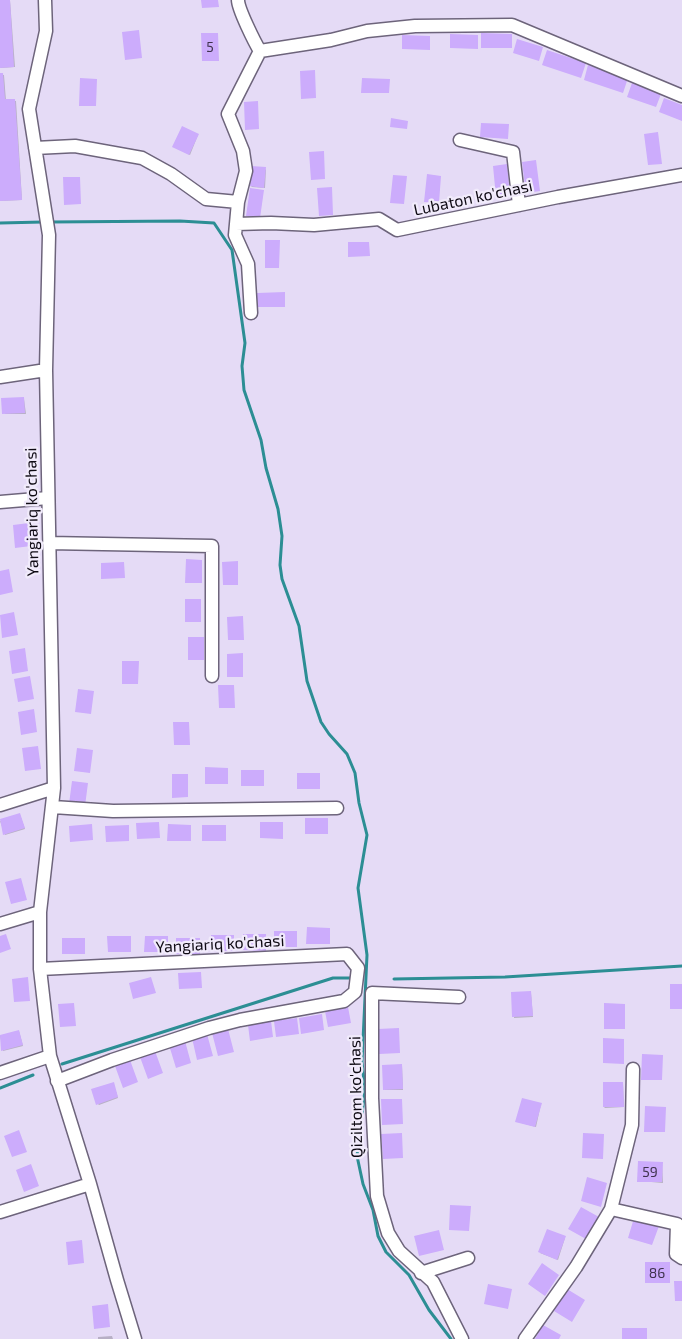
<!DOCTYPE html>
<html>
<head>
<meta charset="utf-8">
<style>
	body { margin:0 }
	canvas { display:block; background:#e5dbf6 }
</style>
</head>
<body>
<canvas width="682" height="1339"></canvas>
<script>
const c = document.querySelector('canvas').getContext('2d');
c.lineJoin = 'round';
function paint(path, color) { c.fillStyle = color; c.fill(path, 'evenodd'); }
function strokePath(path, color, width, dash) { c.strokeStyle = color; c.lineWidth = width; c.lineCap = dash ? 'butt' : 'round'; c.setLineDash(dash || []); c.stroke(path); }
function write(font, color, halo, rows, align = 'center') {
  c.font = font + ' "Exo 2",sans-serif'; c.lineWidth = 4.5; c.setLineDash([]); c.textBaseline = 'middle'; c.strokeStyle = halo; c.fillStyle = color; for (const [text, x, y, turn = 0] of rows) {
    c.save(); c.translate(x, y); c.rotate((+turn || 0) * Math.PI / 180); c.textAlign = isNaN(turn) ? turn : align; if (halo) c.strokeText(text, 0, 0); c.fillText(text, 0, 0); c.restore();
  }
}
const shadow = new Path2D(`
	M0,0H10L15,67L0,68Z
	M0,75H4L6,101H16L22,200L0,201Z
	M198,135L190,155L175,147Z
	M266,169L265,188L252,187L251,186Z
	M24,399L26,414H4Z
	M20,815L25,829L5,835L0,821Z
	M531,993L533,1017L514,1018V1017Z
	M19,1031L23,1046L3,1051L0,1036Z
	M402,1065L403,1090H385L384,1089Z
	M623,1083L624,1107L605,1108L604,1107Z
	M114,1085L118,1098L99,1105L98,1104Z
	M541,1104L536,1127L518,1122Z
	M662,1163L663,1183L639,1181Z
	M565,1238L558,1260L540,1253Z
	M112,1336L113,1339H98V1337Z`);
const stream = new Path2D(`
	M50,222L180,221L214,223L232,250L245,343L242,366L244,390L261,440L266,468L278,509L282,536L280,565L282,579L299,626L307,681L321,722L329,734L347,754L355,773L359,803L367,835L358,888L367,955L362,1062L365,1090L357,1156L363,1184L373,1210L378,1236L386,1252L409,1275L429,1310L451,1339
	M0,223L43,222
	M394,979L505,977L682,966
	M62,1064L333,978H351
	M0,1088L33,1075`);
const building = new Path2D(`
	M0,0H10L14,67L0,68Z
	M201,0H218L219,7L202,8Z
	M139,30L142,58L125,60L122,32Z
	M201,33H218L219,61H202Z
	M481,33L512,34V48H481Z
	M450,34L478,35V49L450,48Z
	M402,35L430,36V50L402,49Z
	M517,39L543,47L539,61L513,53Z
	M547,50L586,63L581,78L542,65Z
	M588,65L628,78L623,93L584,80Z
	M315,70L316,98L301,99L300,71Z
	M0,73H3L5,99H15L22,200L0,201Z
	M80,78L97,79L96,106H79Z
	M362,78L390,79L389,93H361Z
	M632,83L661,94L656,107L627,97Z
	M664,98L682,105V121L659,112Z
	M258,101L259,129L245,130L244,102Z
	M391,118L408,121L407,129L390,127Z
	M481,123L509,124L508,139L480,137Z
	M182,126L199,134L189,155L172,147Z
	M658,132L662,164L648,165L644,134Z
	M324,151L325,179L311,180L309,152Z
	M536,160L540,191L526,193L522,162Z
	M507,164L510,195L496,197L493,166Z
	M251,166L266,167L264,188L249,186Z
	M427,174L441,176L439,203L424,202Z
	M393,175L407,176L404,204L390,203Z
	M63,177H80L81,204L64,205Z
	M332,187L333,215L319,216L317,188Z
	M250,188L264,190L260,218L246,216Z
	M265,240H280L279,268H265Z
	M348,242H369L370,256L348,257Z
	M285,292V307H257V293Z
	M24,397L25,413L2,414L1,398Z
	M29,523L31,546L15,548L13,525Z
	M186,559L202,560V583H185Z
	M238,561V585H223L222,562Z
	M124,562L125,578L101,579V563Z
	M9,569L13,592L0,595V571Z
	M185,599H201V622H185Z
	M14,612L18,635L2,638L0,615Z
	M243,616L244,640H228L227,617Z
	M188,637H204V660H188Z
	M25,648L28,671L12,674L9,651Z
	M243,653V677H227V654Z
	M122,661H139L138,684H122Z
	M30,676L34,699L18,702L14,679Z
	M218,685H234L235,708H219Z
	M78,689L94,691L91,714L75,712Z
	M34,709L37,732L21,735L18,712Z
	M173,722H189L190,745H174Z
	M38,746L41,769L25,771L22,748Z
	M77,748L93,750L90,773L74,771Z
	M205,767L228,768V784H205Z
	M241,770H264V786H241Z
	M297,773H320V789H297Z
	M172,774H188V797L172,798Z
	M72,781L88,783L85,806L69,804Z
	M20,813L25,828L3,835L0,819Z
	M305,818H328V834H305Z
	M159,822L160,838L137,839L136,823Z
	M260,822H283V839L260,838Z
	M92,824L93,840L70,842L69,826Z
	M168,824L191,825V841H167Z
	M129,825V841L106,842L105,826Z
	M202,825H226V841H202Z
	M21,878L27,900L11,904L5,882Z
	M307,927L330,928V944H306Z
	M274,931H297V947H274Z
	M6,934L11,949L0,953V936Z
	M243,934H266V951L243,950Z
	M211,935H234V951H211Z
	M107,936H131V952H108Z
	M145,936H168V952H144Z
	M62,938H85V954H62Z
	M176,938H200V954H176Z
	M201,972L202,988L179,989L178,973Z
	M28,977L30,1001L14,1002L12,979Z
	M151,977L156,993L133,999L129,983Z
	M670,984H682V1009H670Z
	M531,991L533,1016L512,1017L511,992Z
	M74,1003L76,1026L60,1027L58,1004Z
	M604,1003L625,1004V1029H604Z
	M348,1007L351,1023L328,1027L325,1011Z
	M322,1014L324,1030L301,1034L299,1018Z
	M297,1018L299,1034L276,1037L274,1021Z
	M271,1021L273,1037L250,1041L248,1025Z
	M399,1028L400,1053L379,1054L378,1029Z
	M228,1029L234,1052L218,1056L212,1033Z
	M19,1030L23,1045L1,1051L0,1035Z
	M207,1034L213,1056L197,1060L192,1038Z
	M603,1038L624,1039V1064L603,1063Z
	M185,1041L191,1063L176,1068L169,1045Z
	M155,1051L163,1073L148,1079L140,1057Z
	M642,1054L663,1055L662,1080H641Z
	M130,1060L138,1082L123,1088L115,1066Z
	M402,1064L403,1089L383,1090L382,1065Z
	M114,1082L118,1097L96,1105L91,1089Z
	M603,1082H623L624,1107H603Z
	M522,1098L542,1103L535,1127L515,1122Z
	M381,1099H402L403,1124L382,1125Z
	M645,1106L666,1107L665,1132H644Z
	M19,1130L27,1152L12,1157L4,1136Z
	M402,1133L403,1158L383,1159L381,1134Z
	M583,1133L604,1134L603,1159L582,1158Z
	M638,1161L663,1162L662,1182H637Z
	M31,1164L39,1186L24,1192L16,1170Z
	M587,1177L607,1183L601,1207L581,1201Z
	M450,1205L471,1206L469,1231L449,1230Z
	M581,1207L599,1217L586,1239L568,1229Z
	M634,1218L659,1226L652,1245L628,1238Z
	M547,1229L566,1236L557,1260L538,1252Z
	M439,1230L444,1250L419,1256L414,1236Z
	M82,1240L84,1263L68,1265L66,1242Z
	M645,1262H670V1283H645Z
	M542,1263L559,1275L545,1296L528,1284Z
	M674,1281H682V1301H675Z
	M488,1284L512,1289L508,1309L484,1304Z
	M567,1289L585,1300L572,1322L554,1311Z
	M108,1304L110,1327L94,1329L92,1306Z
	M543,1325L561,1335L559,1339H535Z
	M622,1328H647V1339H622Z`);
const minor = new Path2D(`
	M45,0L46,31L29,109L49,235L46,370L54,788L40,912V969L50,1056L90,1184L117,1280L135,1339
	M238,0C238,9 255,43 260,51
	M260,51L331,40L367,31L415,26L512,25L682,96
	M460,140L513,152L519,205
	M35,148L75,146L142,158L171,174L206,199L238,202
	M236,224L271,223L314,225L379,219L397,230L558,197L682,175
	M251,313L248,264L235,235L238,202L246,171L243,151L228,114L260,51
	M0,377L46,370
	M0,502L48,498
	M49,543L212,546V676
	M0,805L54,788
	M53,807L113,811L337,808
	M0,924L40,912
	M40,969L347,954L358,968L355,992L344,1001L240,1020L209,1028L112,1060L57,1081
	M459,997L372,993V1098L377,1196L388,1233L399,1251L433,1282L462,1339
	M0,1073L50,1056
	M611,1209L677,1224L676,1254L682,1258
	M0,1212L90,1184
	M421,1273L468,1258
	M525,1339L576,1267L611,1209L632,1125L633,1069`);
const numberNames = [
	["5",210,47],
	["59",650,1172],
	["86",657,1273]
];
const streetNames = [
	["Lubaton ko'chasi",473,198,-12],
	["Yangiariq ko'chasi",32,512,-91],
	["Yangiariq ko'chasi",220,944,-3],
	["Qiziltom ko'chasi",356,1097,-91]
];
paint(shadow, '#0003');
strokePath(stream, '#2c8e94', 3);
paint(building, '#ccacfc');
strokePath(minor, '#6d647b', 15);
strokePath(minor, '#fff', 12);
write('14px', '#3e324d', null, numberNames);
write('16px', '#0e0a13', '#f1ebfb', streetNames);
</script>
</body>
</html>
